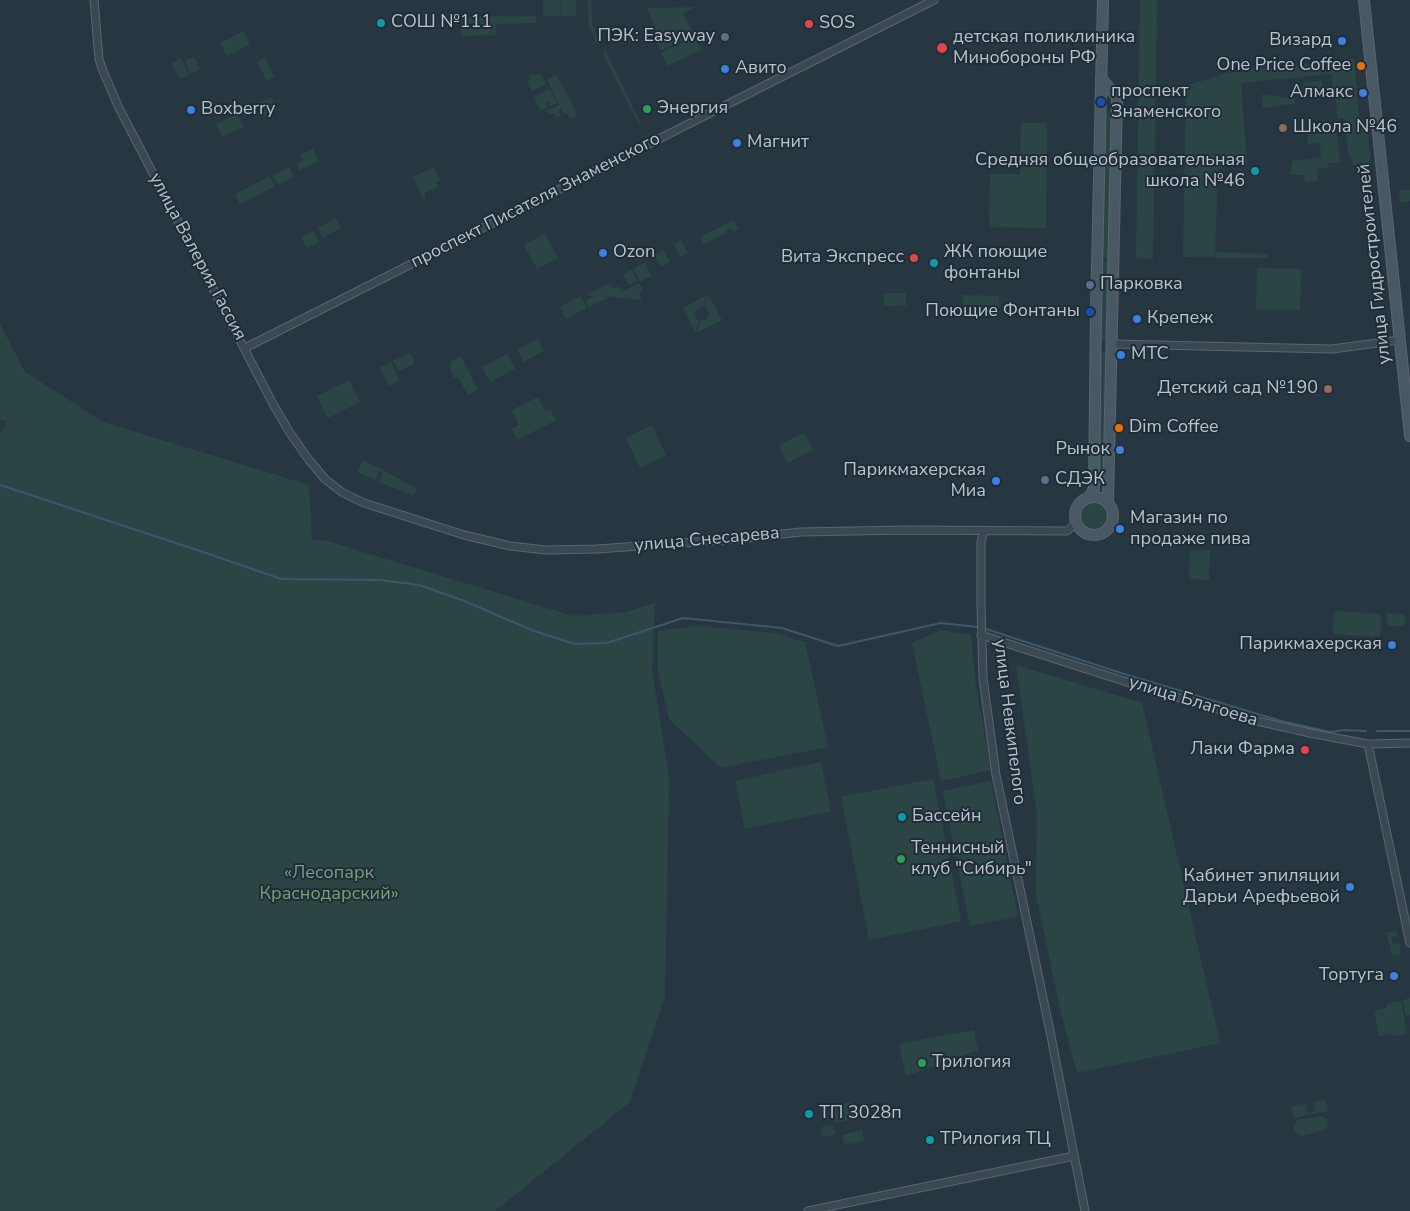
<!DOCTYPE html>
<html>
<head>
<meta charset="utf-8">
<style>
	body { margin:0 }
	canvas { display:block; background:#273742 }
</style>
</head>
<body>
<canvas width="1410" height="1211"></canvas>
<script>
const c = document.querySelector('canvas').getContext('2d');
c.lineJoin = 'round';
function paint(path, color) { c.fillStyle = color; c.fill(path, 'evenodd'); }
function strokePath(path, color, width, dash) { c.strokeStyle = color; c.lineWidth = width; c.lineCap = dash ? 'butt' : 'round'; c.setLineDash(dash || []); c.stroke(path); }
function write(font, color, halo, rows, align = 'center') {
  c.font = font + ' "Nunito Sans",sans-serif'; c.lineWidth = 4; c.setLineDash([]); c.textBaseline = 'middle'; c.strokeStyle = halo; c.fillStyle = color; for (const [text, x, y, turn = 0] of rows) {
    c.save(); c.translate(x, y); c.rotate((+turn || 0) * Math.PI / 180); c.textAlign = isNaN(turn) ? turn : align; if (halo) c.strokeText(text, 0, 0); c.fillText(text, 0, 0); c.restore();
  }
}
const green = new Path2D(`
	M543,0H561V16H543Z
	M562,0H576V16H562Z
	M588,0H591L592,24L600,42L597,44L589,26Z
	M1140,0H1157L1153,259L1136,258Z
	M695,7L683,13L694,35L661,51L650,29L655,27L647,8Z
	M536,16V23L496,24V35L461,36V17Z
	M244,31L250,44L227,56L220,43Z
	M694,37L701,50L667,66L661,53Z
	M606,52L641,124L639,125L603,54Z
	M194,57L200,69L191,74L185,61Z
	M181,58L189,75L180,79L172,63Z
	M265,58L275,77L267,81L257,62Z
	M1354,59L1359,120H1367L1371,168L1359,170L1353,165L1351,156L1348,153L1345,118H1338L1331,74L1241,83L1247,163L1233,161L1218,169L1215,252L1268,254V258L1183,257L1186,86L1227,73Z
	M530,74L542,75L546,84L532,91L527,81L531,80L529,75Z
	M556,75L561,84H562L577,115L570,119L567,113L564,114L561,109L559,110L561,115L556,117L554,113L549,115L547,111L559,105L547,79Z
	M1322,81L1323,90L1301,91L1305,82Z
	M550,89L557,103L550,106L548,101L545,103L547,107L541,111L534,97Z
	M1262,94L1295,99V104L1263,108Z
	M271,97L277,110L264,117L257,104Z
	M1105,113H1111L1112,115L1110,258H1101Z
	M237,114L243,127L222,137L216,124Z
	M1021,123H1047L1046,228L989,227L990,174H1020Z
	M1336,124L1340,163H1328V168L1317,169L1318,181L1305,182L1304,175H1291L1292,161L1321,157L1320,142L1308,144L1306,128Z
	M313,149L319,161L299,171L296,164L303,160L301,155Z
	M289,167L293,177L278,185L273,175Z
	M434,167L440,180L436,182L438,187L425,193L426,198L424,199L413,177Z
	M270,176L275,186L240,204L235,194Z
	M1410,190V201L1400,202L1399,191Z
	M336,218L341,228L323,238L318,228Z
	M734,220L739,229L734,232L731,228L726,231L727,232L704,244L700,237Z
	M313,231L319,242L307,248L301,237Z
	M545,234L558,258L537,269L524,245Z
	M681,240L688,253L680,257L674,244Z
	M663,250L670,262L661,267L654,254Z
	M1101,262H1110L1107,341H1102L1100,339Z
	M645,263L651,276L640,282L633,269Z
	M1257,268L1301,269L1300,310H1256Z
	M632,270L637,281L629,285L623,274Z
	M639,283L643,291L639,293L642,300L603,296L608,298L589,307L586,301L594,296L586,295L605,285L606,286L610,284L613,289L618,286L622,292Z
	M884,293H906V306L884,305Z
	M708,294L722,320L696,333L700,321L706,320L709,316L708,311L704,307Z
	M707,295L703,307L698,308L695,312V317L699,321L695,332L683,308Z
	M963,295L999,296V317L963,316Z
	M580,296L587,308L566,319L560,307Z
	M0,324L25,372L103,422L309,485L312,539L327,541L573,616L626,612L655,603L652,670L669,777L665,996L630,1102L495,1211H0V433L7,422L0,419Z
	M538,339L544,351L523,362L517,349Z
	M1101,352H1107L1106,485H1097L1100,353Z
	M410,353L415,363L399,371L393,360Z
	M507,354L515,369L490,382L482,367Z
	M461,356L478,390L468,395L458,377L454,378L449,367L452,365L451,361Z
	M391,362L400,380L389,386L380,367Z
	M349,380L360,402L328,418L317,396Z
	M538,397L545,412L550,409L556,420L517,440L512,429L519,425L512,410Z
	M652,425L666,455L640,468L626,438Z
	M804,433L813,450L787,463L779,445Z
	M363,460L380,468L417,489L413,496L379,482L383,473L379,470L375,480L357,472Z
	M1080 517a14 14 0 1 1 28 0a14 14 0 1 1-28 0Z
	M1190,550H1210L1209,580L1189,579Z
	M1334,611L1381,614L1380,637L1333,634Z
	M1387,613L1405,614V626H1387Z
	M698,626L775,633L805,642L828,747L721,768L669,719L658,672V631Z
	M941,630L971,635L976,687L991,770L941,781L912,643Z
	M1016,665L1142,703L1220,1043L1077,1073L1061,1013L1036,895L1037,814Z
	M821,762L831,811L745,829L735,781Z
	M933,779L961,921L869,940L841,797Z
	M991,781L1018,916L970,926L943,791Z
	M1396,931L1397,936L1391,937L1393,944L1399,943L1401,954L1392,956L1387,933Z
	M1410,998V1015L1406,1016L1403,1000Z
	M1401,1001L1407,1034L1394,1036L1393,1034L1379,1036L1374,1011L1387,1008V1004Z
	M974,1030L978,1050L906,1076L899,1044Z
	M1325,1100L1328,1111L1294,1118L1291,1107L1305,1104L1307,1113L1315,1111L1313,1102Z
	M851,1102L855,1104L857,1118L834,1123L830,1106Z
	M1320,1116H1322L1327,1120L1328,1125L1325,1130L1301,1136L1294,1132V1124L1298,1120Z
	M833,1125L835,1134L823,1137L821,1127Z
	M862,1130L864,1141L845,1145L842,1135Z`);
const stream = new Path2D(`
	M0,485L206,553L281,579L380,580L419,585L462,600L534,631L575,644L607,643L683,618L782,628L838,646L941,623L978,627
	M983,628L1121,673L1281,721L1330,732L1344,730L1366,731
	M1377,731H1410`);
const street = new Path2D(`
	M94,0L99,59L103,71L119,108L273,404L290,433L309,460L325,479L343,493L364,503L464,535L510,546L546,550L597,549L738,539L801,532L905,530L1067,531L1076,523
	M1112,344L1332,349L1400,340
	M245,348L934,0
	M984,531L981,542V604L983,678L996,775L1050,1031L1085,1211
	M981,635L1136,685L1257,721L1310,733L1368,744L1410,743
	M1368,744L1410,943
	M808,1211L1074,1156`);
const secondary = new Path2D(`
	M1364,0L1410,436
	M1101,78L1117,97L1108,502
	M1075 516a19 19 0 1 1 38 0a19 19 0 1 1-38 0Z
	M1090,497L1094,488L1096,312L1103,0`);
const markers = [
	[381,23,5,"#0f9aa8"],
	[809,24,5,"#e0444e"],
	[725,37,5,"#5c6f8a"],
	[1342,41,5,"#3f7fe0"],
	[942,48,6,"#e0444e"],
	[1361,66,5,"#e8710a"],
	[725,69,5,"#3f7fe0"],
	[1363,93,5,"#3f7fe0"],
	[1101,102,5,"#1a4fb4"],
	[647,109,5,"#2e9e5b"],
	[191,110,5,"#3f7fe0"],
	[1283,128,5,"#8d6e63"],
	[737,143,5,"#3f7fe0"],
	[1255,171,5,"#0f9aa8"],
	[603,253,5,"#3f7fe0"],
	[914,258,5,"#e0444e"],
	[934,263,5,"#0f9aa8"],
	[1090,285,5,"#5c6f8a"],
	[1090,312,5,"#1a4fb4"],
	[1137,319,5,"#3f7fe0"],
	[1121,355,5,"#3f7fe0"],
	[1328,389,5,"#8d6e63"],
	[1119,428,5,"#e8710a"],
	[1120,450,5,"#3f7fe0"],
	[1045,480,5,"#5c6f8a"],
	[996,481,5,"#3f7fe0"],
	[1120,529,5,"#3f7fe0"],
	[1392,645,5,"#3f7fe0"],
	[1305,750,5,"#e0444e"],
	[902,817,5,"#0f9aa8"],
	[901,859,5,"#2e9e5b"],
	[1350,887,5,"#3f7fe0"],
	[1394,976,5,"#3f7fe0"],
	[922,1063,5,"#2e9e5b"],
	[809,1114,5,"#0f9aa8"],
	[930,1140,5,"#0f9aa8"]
];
const poiNames = [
	["СОШ №111",391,23],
	["SOS",819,24],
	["ПЭК: Easyway",715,37,"right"],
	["детская поликлиника",953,38],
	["Минобороны РФ",953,59],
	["Визард",1332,41,"right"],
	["One Price Coffee",1351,66,"right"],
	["Авито",735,69],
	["проспект",1111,92],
	["Знаменского",1111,113],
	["Алмакс",1353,93,"right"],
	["Энергия",657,109],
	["Boxberry",201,110],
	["Школа №46",1293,128],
	["Магнит",747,143],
	["Средняя общеобразовательная",1245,161,"right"],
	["школа №46",1245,182,"right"],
	["Ozon",613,253],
	["ЖК поющие",944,253],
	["фонтаны",944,274],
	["Вита Экспресс",904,258,"right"],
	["Парковка",1100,285],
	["Поющие Фонтаны",1080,312,"right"],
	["Крепеж",1147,319],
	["МТС",1131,355],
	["Детский сад №190",1318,389,"right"],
	["Dim Coffee",1129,428],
	["Рынок",1110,450,"right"],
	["Парикмахерская",986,471,"right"],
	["Миа",986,492,"right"],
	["СДЭК",1055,480],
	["Магазин по",1130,519],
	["продаже пива",1130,540],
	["Парикмахерская",1382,645,"right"],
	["Лаки Фарма",1295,750,"right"],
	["Бассейн",912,817],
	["Теннисный",911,849],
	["клуб \"Сибирь\"",911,870],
	["Кабинет эпиляции",1340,877,"right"],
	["Дарьи Арефьевой",1340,898,"right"],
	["Тортуга",1384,976,"right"],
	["Трилогия",932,1063],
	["ТП 3028п",819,1114],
	["ТРилогия ТЦ",940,1140]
];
const streetNames = [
	["проспект Писателя Знаменского",536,201,-27],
	["улица Валерия Гассия",197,257,62],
	["улица Гидростроителей",1375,264,-96],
	["улица Снесарева",707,540,-5],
	["улица Благоева",1193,702,17],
	["улица Невкипелого",1009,722,83]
];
const parkNames = [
	["«Лесопарк",329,874],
	["Краснодарский»",329,895]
];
paint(green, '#2a4544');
strokePath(stream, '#3d576b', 2);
strokePath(street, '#5a666f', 9);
strokePath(secondary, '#5a666f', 12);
strokePath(street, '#3b4852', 7);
strokePath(secondary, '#495865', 10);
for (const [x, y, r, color] of markers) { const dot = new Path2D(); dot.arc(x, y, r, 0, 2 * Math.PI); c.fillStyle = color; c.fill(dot); strokePath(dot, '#202d37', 2); }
write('18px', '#b9c3cc', '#202d37', poiNames, 'left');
write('18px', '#b9c3cc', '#202d37', streetNames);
write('18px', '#77a17b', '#202d37', parkNames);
</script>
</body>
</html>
